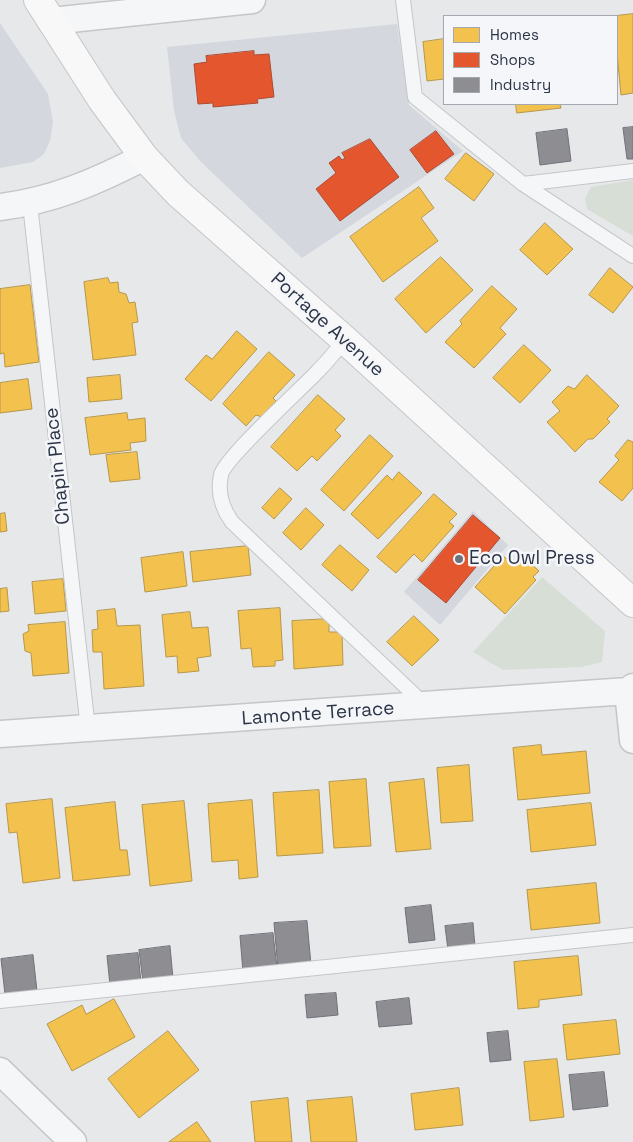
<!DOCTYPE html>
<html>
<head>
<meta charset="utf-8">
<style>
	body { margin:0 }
	#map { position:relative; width:633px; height:1142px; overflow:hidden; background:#e6e8ea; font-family:"Space Grotesk",sans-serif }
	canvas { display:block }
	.legend { position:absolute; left:443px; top:15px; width:175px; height:90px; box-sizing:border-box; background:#f4f6f9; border:1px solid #a4a8b1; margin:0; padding:6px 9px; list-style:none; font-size:15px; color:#2b3445 }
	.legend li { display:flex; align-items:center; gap:10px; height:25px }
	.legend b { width:25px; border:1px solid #a4a8b1 }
</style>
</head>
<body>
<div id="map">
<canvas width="633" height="1142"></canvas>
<ul class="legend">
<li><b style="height:14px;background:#f2c14e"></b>Homes</li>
<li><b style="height:14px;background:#e4572e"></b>Shops</li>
<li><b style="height:14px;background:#8d8d92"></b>Industry</li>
</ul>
</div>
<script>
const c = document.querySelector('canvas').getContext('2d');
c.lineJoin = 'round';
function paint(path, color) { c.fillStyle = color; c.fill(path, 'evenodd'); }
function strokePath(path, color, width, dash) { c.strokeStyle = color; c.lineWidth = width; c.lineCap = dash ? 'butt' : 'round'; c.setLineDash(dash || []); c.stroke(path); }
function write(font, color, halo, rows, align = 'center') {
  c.font = font + ' "Space Grotesk",sans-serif'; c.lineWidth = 5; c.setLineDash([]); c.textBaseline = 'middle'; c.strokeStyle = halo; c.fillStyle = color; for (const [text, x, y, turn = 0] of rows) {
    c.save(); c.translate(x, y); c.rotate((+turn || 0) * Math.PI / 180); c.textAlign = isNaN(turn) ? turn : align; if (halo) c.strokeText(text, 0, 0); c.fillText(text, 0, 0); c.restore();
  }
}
const built = new Path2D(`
	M0,23L48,94L53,122L50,141L44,154L33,162L0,168Z
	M397,24L409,105L463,151L302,258L201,162L181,138L174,111L167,47Z
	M473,511L508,545L440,625L404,592Z`);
const green = new Path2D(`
	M633,180V236L587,209L585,198L591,187Z
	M542,577L605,631L602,662L581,667L503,670L473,652Z`);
const homes = new Path2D(`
	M633,14V93L621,95L617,53V16H613Z
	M444,39V79L427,81L423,42Z
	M516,104H560L561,108L517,113Z
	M466,153L494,174L474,201L445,179Z
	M419,187L434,208L421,218L438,241L383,282L350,237Z
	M545,223L573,249L547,275L520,250Z
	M441,257L473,290L426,333L395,299Z
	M610,268L633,287L613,313L589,295Z
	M108,278L110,283L118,282L119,292L126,294L129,303L135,302L138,322L132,323L136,355L93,360L84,282Z
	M30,285L39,362L5,367L4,353L0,354V289Z
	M492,286L517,309L500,328L506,334L474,368L445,342L462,324L460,321Z
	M237,331L257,349L211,401L185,379L206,355L212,359Z
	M524,345L551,370L520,403L493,378Z
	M269,352L295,375L273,398L276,401L262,417L256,415L246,426L223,404Z
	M120,375L122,399L89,402L87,378Z
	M587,375L619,406L607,419L610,422L593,439H588L575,452L547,422L560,411L552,402L568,386L574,389Z
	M28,379L32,409L0,413V383Z
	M318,395L345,419L335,430L341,436L317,461L312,456L297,471L271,447Z
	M127,413L128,420L145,418L146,441L130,443L131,450L90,455L85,418Z
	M370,435L393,456L344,511L321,490Z
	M628,440L633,442V488L622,501L599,482L619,460L615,456Z
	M137,452L140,479L110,482L106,455Z
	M399,472L422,493L378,539L351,514L387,475L392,480Z
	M280,488L292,499L274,519L262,508Z
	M434,494L457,514L449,522L454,526L422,562L414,554L396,573L377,557Z
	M306,508L324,525L301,550L283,533Z
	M5,513L7,531L0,532V514Z
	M340,545L369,570L352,591L322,565Z
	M248,546L251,575L193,582L190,552Z
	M183,552L187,586L145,592L141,558Z
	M521,555L539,571L533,577L536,580L505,614L475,587L503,556L513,564Z
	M63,579L66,611L35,614L32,582Z
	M7,588L9,611L0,612V589Z
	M280,608L283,660L275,661V666L253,667L251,648L241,649L238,611Z
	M115,609L117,626L140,625L144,686L104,689L102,652H93L92,630L98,629L97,611Z
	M190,612L192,628L208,627L211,656L197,658L199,671L178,673L177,656L166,657L162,615Z
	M414,616L439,640L412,666L387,642Z
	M329,619V632H342L343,665L294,669L292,621Z
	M65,622L69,673L33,676L31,653L25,651L23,634L29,631L28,625Z
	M541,745L542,755L586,751L590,793L518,800L513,748Z
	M469,765L473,821L441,823L437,768Z
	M366,779L371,846L334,848L329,782Z
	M424,779L431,849L396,852L389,783Z
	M319,790L323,853L277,856L273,793Z
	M52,799L60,878L23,883L17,832L9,833L6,804Z
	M252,800L258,877L239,879L238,860L212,862L208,804Z
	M184,801L192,881L150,886L142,805Z
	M115,802L120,850H127L130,875L73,881L65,808Z
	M591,803L596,845L531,852L527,810Z
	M596,883L600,923L531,930L527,890Z
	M578,956L582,995L539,1000V1007L518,1009L514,962Z
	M114,999L135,1037L72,1071L47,1024L82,1005L86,1014Z
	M616,1020L620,1054L567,1060L563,1025Z
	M168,1031L199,1070L139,1118L108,1079Z
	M557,1059L564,1117L530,1121L524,1062Z
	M459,1088L463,1125L415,1130L411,1094Z
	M352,1097L357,1142H311L307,1101Z
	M288,1098L292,1142H255L251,1102Z
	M197,1122L211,1142H169Z`);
const shops = new Path2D(`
	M254,51V55L269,54L274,97L257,99L258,103L213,107V103L198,104L194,64L207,62L206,56Z
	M436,131L454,154L427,173L410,150Z
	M370,139L399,177L340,221L316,189L336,173L329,163L339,156L342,160L345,158L342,153Z
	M473,515L500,538L446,603L418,580Z`);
const industry = new Path2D(`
	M633,127V159H627L623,128Z
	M567,129L571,161L540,165L536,133Z
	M431,905L435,940L409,943L405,908Z
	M307,921L311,965L278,968L274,923Z
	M473,923L475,947L448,950L445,926Z
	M273,933L277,968L243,972L240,936Z
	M170,946L173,979L143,982L139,950Z
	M138,953L141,982L110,985L107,956Z
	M33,955L37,991L5,994L1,959Z
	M336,993L338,1015L307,1018L305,995Z
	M409,998L412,1024L379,1027L376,1002Z
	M508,1031L511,1060L490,1062L487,1033Z
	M604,1072L608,1106L573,1110L569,1075Z`);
const lane = new Path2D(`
	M403,0L415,97L523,184L633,256
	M523,184L633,171
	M30,204L88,729
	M345,340C336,351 327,362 317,372C301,389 224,459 221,475C217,493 222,508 232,522L424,704
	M0,1001L633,935`);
const street = new Path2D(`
	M51,21L252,0
	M0,207C52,201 98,181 144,157
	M628,691L633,740
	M0,734L628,691L633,687
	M0,1071L73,1142`);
const secondary = new Path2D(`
	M38,0L102,100L144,157L178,193L345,340L633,603`);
const markers = [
	[459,559,5,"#6c737f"]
];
const streetNames = [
	["Portage Avenue",327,325,42],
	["Chapin Place",58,466,-96],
	["Lamonte Terrace",318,714,-4]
];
const poiNames = [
	["Eco Owl Press",469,559]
];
paint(built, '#d4d7dd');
paint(green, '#d6ded6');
paint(homes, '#f2c14e');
strokePath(homes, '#b6974b', 1);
paint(shops, '#e4572e');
strokePath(shops, '#ac4c35', 1);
paint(industry, '#8d8d92');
strokePath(industry, '#70727b', 1);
strokePath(lane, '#c4c6c8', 16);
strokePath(street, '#c4c6c8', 29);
strokePath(secondary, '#c4c6c8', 30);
strokePath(lane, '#f5f6f7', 14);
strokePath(street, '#f5f6f7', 26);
strokePath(secondary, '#f8f8f8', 28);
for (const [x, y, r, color] of markers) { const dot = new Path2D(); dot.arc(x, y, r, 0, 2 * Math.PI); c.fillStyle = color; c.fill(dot); strokePath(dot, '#f4f6f9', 2); }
write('19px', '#2b3445', '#f4f6f9', streetNames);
write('19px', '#2b3445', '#f4f6f9', poiNames, 'left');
</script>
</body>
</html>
